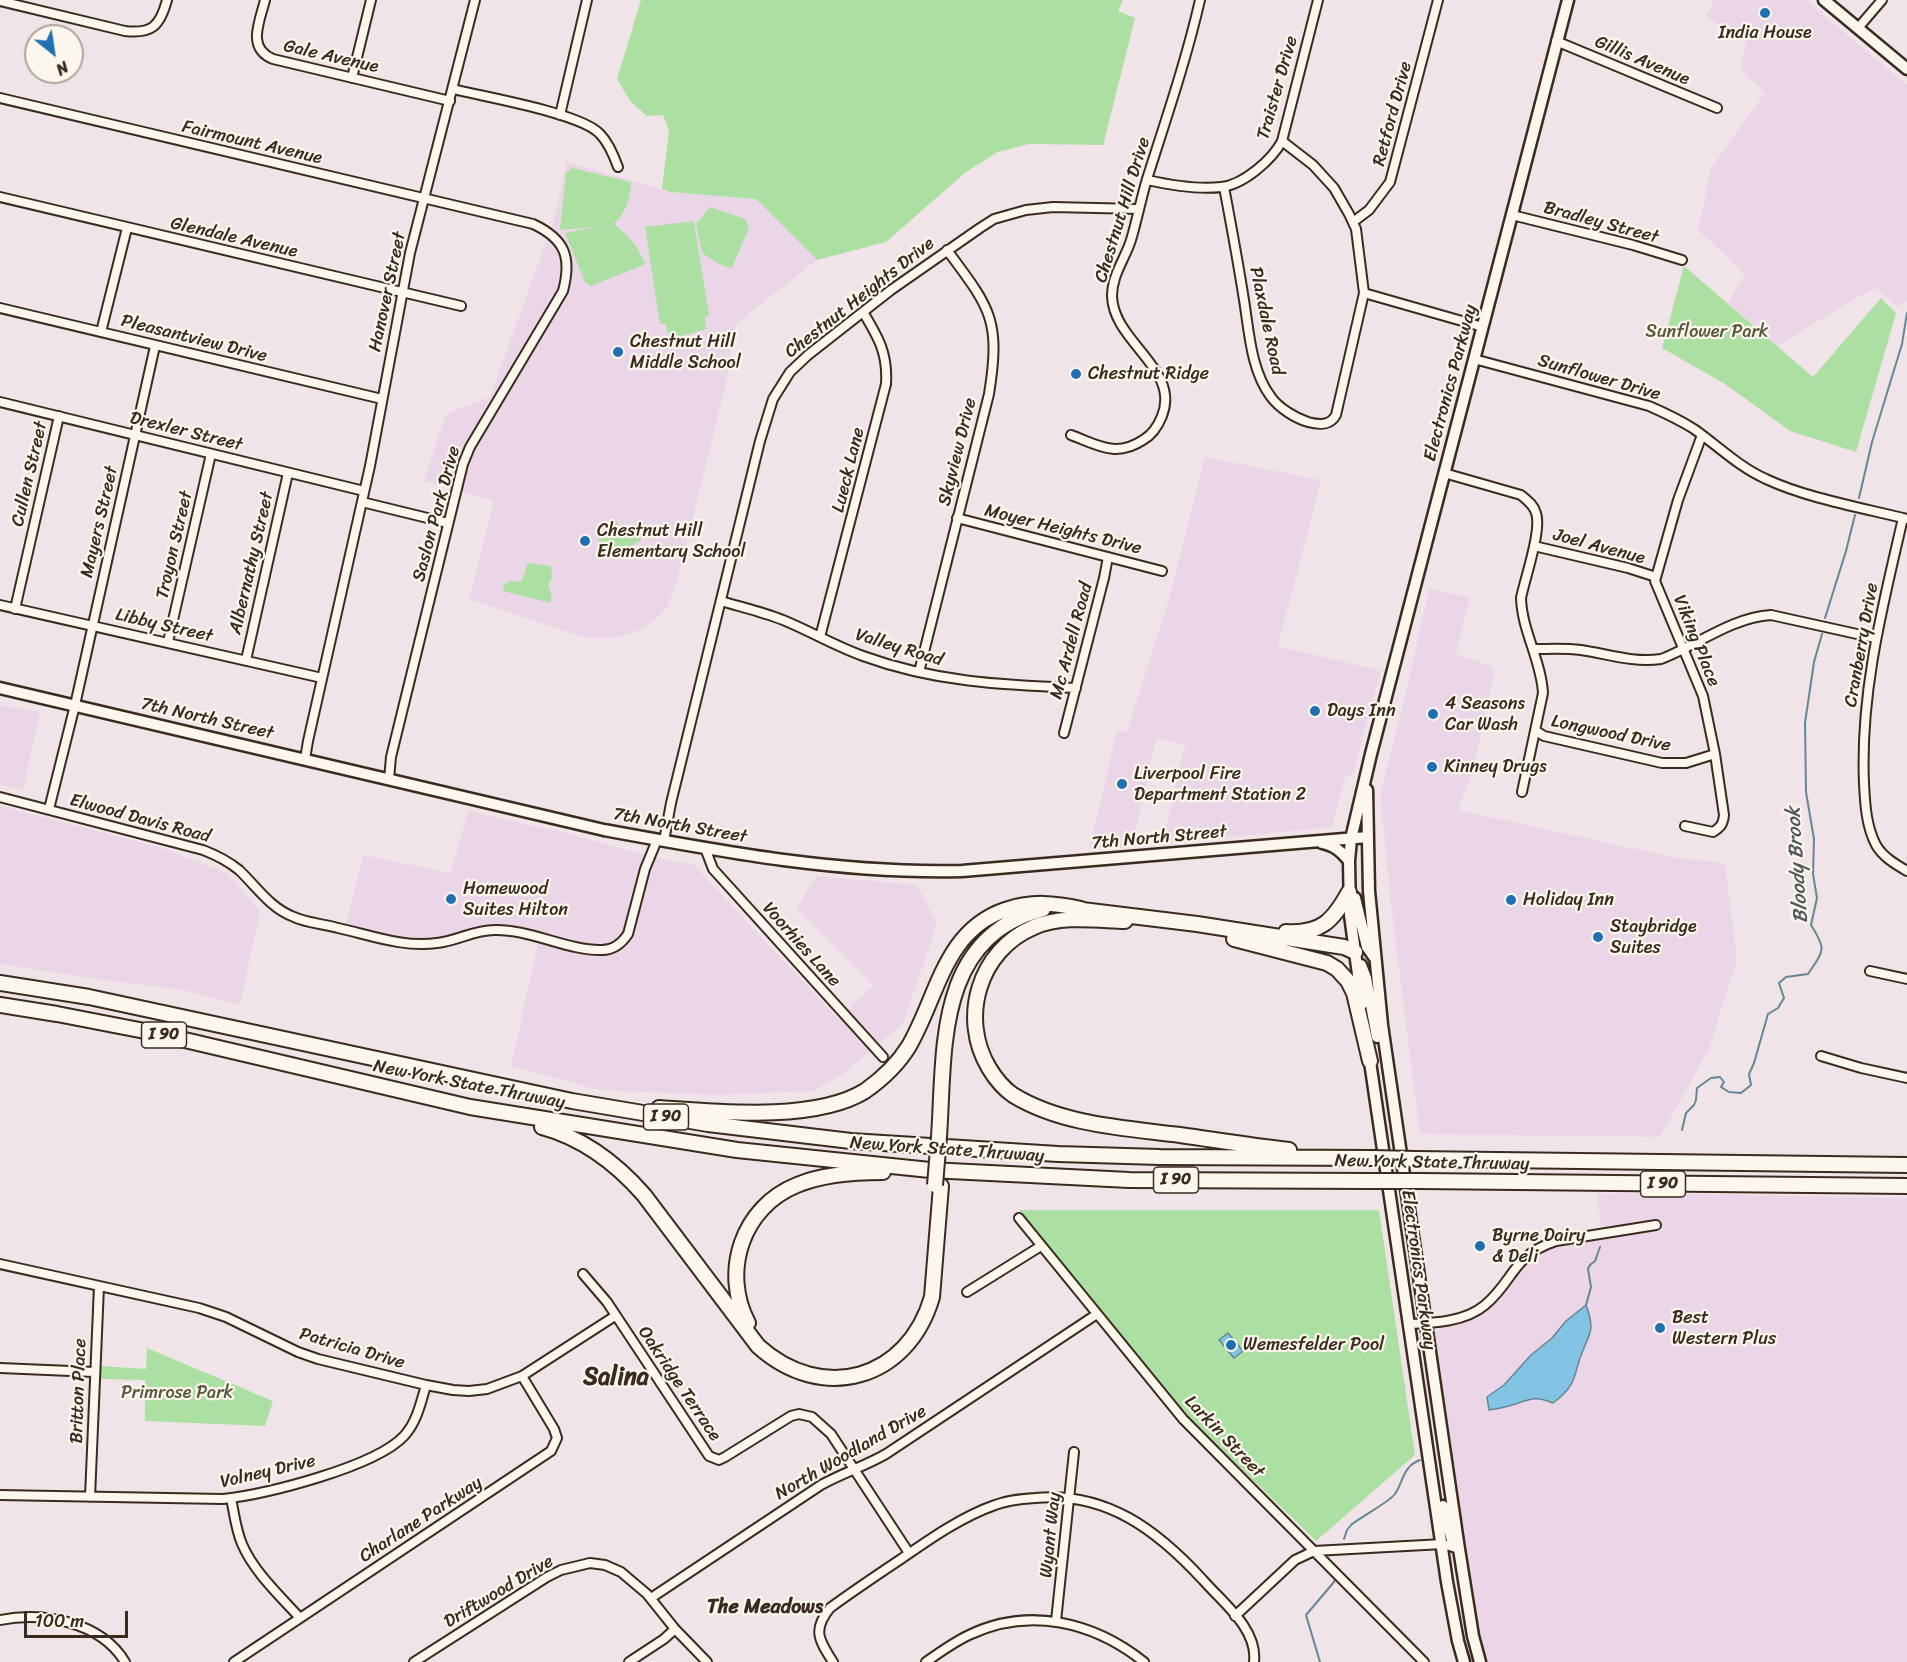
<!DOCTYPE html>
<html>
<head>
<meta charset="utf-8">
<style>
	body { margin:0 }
	#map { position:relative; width:1907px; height:1662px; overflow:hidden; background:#f1e4e9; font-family:Sriracha,sans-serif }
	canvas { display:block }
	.north { position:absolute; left:24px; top:24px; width:60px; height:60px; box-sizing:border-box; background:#fbf7ec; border:2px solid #aea59a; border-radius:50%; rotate:150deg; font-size:16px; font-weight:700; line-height:24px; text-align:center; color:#3b2a1e }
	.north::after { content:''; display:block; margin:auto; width:21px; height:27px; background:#1f6fb2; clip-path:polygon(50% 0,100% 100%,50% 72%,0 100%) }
	.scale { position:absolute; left:24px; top:1611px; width:104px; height:27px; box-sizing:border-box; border:3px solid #3b2a1e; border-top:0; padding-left:8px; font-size:18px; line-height:21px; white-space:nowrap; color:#3b2a1e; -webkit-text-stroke:4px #fbf7ec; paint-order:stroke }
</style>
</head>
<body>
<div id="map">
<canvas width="1907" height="1662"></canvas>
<div class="north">N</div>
<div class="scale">100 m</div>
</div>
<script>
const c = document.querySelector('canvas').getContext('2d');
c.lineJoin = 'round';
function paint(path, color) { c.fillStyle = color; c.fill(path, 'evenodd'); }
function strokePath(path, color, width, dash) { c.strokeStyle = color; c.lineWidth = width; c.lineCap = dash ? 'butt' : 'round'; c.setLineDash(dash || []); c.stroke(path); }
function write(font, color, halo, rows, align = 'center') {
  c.font = font + ' Sriracha,sans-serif'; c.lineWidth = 4.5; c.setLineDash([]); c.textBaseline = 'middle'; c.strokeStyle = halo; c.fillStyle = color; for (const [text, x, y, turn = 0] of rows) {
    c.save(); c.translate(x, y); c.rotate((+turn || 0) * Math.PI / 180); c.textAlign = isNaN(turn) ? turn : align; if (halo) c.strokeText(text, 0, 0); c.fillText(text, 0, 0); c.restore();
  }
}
const built = new Path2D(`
	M1714,0H1806L1907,85V301L1898,307L1876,288L1849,302L1777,346L1728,303L1745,274L1698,230L1711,168L1765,93L1741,70L1746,43L1706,16Z
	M567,162L670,192L756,199L817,260L735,325L727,379L677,581L667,608L656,619L639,630L616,638H586L469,599L494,501L424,481L446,414L490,397L553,223Z
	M1205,457L1321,480L1278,646L1381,671L1352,776L1346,775L1332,827L1162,844L1185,745L1156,738L1132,847L1089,849L1117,731L1127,732L1168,602Z
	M1430,588L1470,598L1456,654L1492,666L1494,674L1473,770L1458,810L1677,858L1725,863L1737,959L1709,1049L1660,1137L1420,1134L1392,914L1380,793L1398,726Z
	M0,705L40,712L23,790L0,785Z
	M0,806L159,847L227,873L260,911L240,1005L184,990L96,979L0,964Z
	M468,811L566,833L665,860L693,864L838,1019L873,985L797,909L816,876L917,885L937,924L903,1024L842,1074L814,1091L713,1095L599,1090L511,1066L540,934L507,926H481L445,939L415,941L346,924L363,855L451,873Z
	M1641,1193L1907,1198V1662H1486L1478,1626L1462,1521L1435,1331L1468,1320L1486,1311L1529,1260L1546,1250L1569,1244L1603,1240L1597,1194Z`);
const green = new Path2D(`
	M641,0H1123L1118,11L1135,18L1103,145L1029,144L998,152L966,172L886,242L817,260L756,199L670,192L662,189L669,131L663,115L647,116L630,101L617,79Z
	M572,168L631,182C631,200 626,211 614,224C629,236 638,246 645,264L591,286L585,282L565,233L596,227L560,230L566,173Z
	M710,207L745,219L749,228L732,268L723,266L702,253L696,224Z
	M694,221L709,316L705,317L706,329L675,338L667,332L666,324H660L645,227Z
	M1684,266L1813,377L1881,298L1896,313L1856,452L1790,431L1725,384L1662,348Z
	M616,520L622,536L634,529L639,532L641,540L618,554L611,542L601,545L594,529Z
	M528,563L551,566L552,578L548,585L552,596L550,603L503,591L504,584L509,581L521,582Z
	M1019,1210H1379L1415,1455L1316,1541L1194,1423Z
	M147,1348L273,1401L265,1426L145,1421V1380L100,1379V1366L146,1369Z`);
const water = new Path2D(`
	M1586,1305C1594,1327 1592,1330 1583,1350C1572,1377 1579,1383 1553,1403C1532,1394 1528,1401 1509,1406C1502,1408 1495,1409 1489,1410L1487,1397L1504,1385L1531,1355L1552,1338L1566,1321Z
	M1228,1333L1243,1351L1234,1358L1219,1340Z`);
const stream = new Path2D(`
	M1859,498L1872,442L1902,344L1907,313
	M1825,618L1846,551L1855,515
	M1682,1130L1686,1113L1694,1105L1696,1100L1697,1088L1711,1078L1720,1077L1724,1082L1721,1087L1729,1092L1741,1093L1751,1085L1749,1074L1754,1063L1768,1014L1778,1008L1784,998L1779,983L1786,977L1808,974C1824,950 1827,950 1811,925L1817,898L1813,874L1814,839L1806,792L1805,723L1814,662L1822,634
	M1586,1305L1591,1287L1588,1269L1590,1265L1595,1261L1600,1247
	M1344,1539L1347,1530L1351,1525C1362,1516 1388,1503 1395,1494C1404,1481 1402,1467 1420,1460
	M1320,1662L1306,1615L1334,1582L1335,1578`);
const street = new Path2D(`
	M265,0C260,21 246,48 273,59L450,101
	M0,1L125,31C152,34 160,26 167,0
	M1858,28L1882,0
	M1556,41L1717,108
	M352,78L371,0
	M453,89C484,97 581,113 600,134C609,143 614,156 618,167
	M0,98L533,224C565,239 572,257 563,291L470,447L463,464L391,757L389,779
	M560,115L587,0
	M1147,180C1170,185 1197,190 1221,187C1243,185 1272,160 1282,141L1318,0
	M1224,187C1231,224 1238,262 1244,300C1249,331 1251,371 1271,397C1279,408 1295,418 1308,422C1319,425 1330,426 1336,415L1364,293L1356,229L1349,214L1334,188L1313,165L1282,141
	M0,197L461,306
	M1512,215L1633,245L1682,260
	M1353,222L1369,210L1390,182L1438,0
	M1364,293L1483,327
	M0,308L382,399
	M101,332L127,228
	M1474,359L1649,406C1665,413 1680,420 1694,429C1718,446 1739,467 1766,479C1806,498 1863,508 1907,519
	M0,402L364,491
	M1071,435C1098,445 1116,458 1143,440C1152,435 1158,426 1162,416C1181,369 1113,342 1112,296C1112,275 1125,259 1131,240C1137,220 1141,199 1147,179C1166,119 1186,61 1200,0
	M1444,473L1521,495C1527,500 1534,505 1536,513C1542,530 1525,578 1521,598C1522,631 1541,660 1543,693L1522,792
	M362,502L448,523
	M957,518L1162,571
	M1903,518C1883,605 1860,692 1864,783C1865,803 1866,826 1876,845C1883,857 1895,864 1907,871
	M1534,546L1628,568L1656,577
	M721,601C741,607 763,612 783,620C810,631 835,646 863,656C934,682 1002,685 1076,688
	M0,605L322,678
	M15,609L59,416
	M820,637L886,384C888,353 878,337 863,312
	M168,642L211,454
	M1534,649C1549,649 1566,648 1581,650C1608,654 1633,663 1661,659C1698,645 1730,618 1771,615L1875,638
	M246,660L288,473
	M919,672L989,394C1001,319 990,308 947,250
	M1536,731L1544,736L1662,763H1686L1715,754
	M1064,733L1104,578L1108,557
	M305,759L308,741L370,466L410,253L475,0
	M0,797L203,850C216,855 228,861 239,870C257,887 270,908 294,917C307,923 324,924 338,928C370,935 404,948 437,943C457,941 474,930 494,930C530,929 568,951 602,950C613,950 622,943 628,934L645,869L657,840
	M49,809L75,705L155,346
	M1685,826L1713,832C1721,827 1723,824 1724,815L1715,754L1703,696L1655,581L1678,500L1702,435
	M664,841L671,803L760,441L773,399L790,372L808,355L891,290L980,228L994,219L1026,210L1053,207L1138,209
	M705,848L713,869L883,1057
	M1870,971L1907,979
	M1821,1056L1861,1068L1907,1078
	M1019,1218L1183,1419L1424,1662
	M0,1264L199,1308L226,1317L298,1352L318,1359L426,1385L453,1390L469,1391L487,1389L522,1376L615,1316
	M583,1274L607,1302L709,1456L719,1460L725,1457L791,1416L799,1414L812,1417L831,1434L909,1553
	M967,1292L1041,1246
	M1409,1324C1434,1323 1465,1322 1485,1305C1515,1280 1511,1256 1556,1241L1656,1225
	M0,1368L94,1372
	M0,1495L223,1499C267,1494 375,1467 404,1436C417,1422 421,1402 426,1385
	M90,1497L99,1286
	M231,1498C234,1513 236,1530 242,1544C254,1572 280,1596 300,1618
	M651,1598L821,1485C843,1473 865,1466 886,1454L1097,1314
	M1235,1616L1295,1560L1314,1551L1443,1544L1459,1549
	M0,1620C43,1611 101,1622 125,1662
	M1056,1621L1074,1452
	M234,1662L551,1451L557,1438L554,1429L522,1376
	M414,1662L547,1577L561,1570L590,1563L605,1565L621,1572L647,1594L675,1629L707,1662
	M629,1662L664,1639L675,1629
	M833,1662C819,1640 812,1630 830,1608C853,1591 877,1575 901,1559C930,1539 961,1517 995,1505C1008,1500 1021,1499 1035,1498C1106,1491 1157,1530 1203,1580C1223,1603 1258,1629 1254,1662
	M926,1662C940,1652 954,1642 969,1635C1029,1606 1094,1622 1144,1662`);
const secondary = new Path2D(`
	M1824,0L1907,69
	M0,688L604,830C723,852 841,874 962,871L1368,837
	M1367,790L1369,891L1382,1025L1459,1549L1473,1636L1480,1662
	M1322,843C1335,846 1341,851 1349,861
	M1355,898L1367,947L1374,957
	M1361,965L1366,978L1377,1037
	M1362,1004L1350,915L1349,861L1351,839L1371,754L1568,0
	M1369,1055L1447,1582L1458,1641L1464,1662
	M1443,1506L1452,1540`);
const highway = new Path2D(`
	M1074,909L1197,924L1344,947L1355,952
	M1125,921C1095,920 1062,915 1034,927C979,950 959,1018 989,1068C995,1078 1003,1088 1013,1095C1062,1125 1125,1128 1180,1135C1216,1140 1252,1146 1289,1150
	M1286,932C1321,934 1333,921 1349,892
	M1234,939L1327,963L1337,969L1348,981L1354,993L1370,1061
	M0,983L89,997L572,1101L708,1124L851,1141L1058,1154L1160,1157L1373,1158
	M0,1005L57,1014L155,1033L470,1107L737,1150L930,1170L1129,1180L1371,1181
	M659,1108C717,1112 815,1122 865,1091C882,1079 898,1064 909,1046C938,996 944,931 1005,910C1031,901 1055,903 1081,909
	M542,1127C583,1138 616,1163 644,1195L758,1346C822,1404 908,1380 932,1297L941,1186
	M939,1137C945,1048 935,938 1043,909
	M1415,1159L1907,1165
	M1419,1181L1907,1186
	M748,1323C721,1272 742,1207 797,1185C823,1174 856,1172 883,1172`);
const highwayBridge = new Path2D(`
	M1373,1158L1415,1159
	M1371,1181H1419
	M935,1185L939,1137`);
const markers = [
	[1765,13,6,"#1f6fb2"],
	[618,352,6,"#1f6fb2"],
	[1076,374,6,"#1f6fb2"],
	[585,541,6,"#1f6fb2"],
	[1315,711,6,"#1f6fb2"],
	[1433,714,6,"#1f6fb2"],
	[1432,767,6,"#1f6fb2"],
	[1122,784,6,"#1f6fb2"],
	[451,899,6,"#1f6fb2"],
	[1511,900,6,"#1f6fb2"],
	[1598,937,6,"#1f6fb2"],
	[1480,1246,6,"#1f6fb2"],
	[1660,1328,6,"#1f6fb2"],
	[1231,1345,6,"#1f6fb2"]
];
const shields = [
	[164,1035,45],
	[666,1117,45],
	[1176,1180,45],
	[1663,1184,45]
];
const shieldNames = [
	["I 90",164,1035],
	["I 90",666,1117],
	["I 90",1176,1180],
	["I 90",1663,1184]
];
const poiNames = [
	["India House",1765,33,"center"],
	["Chestnut Hill",630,342],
	["Middle School",630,363],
	["Chestnut Ridge",1088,374],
	["Chestnut Hill",597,531],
	["Elementary School",597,552],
	["4 Seasons",1445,704],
	["Car Wash",1445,725],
	["Days Inn",1327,711],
	["Kinney Drugs",1444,767],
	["Liverpool Fire",1134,774],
	["Department Station 2",1134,795],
	["Homewood",463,889],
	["Suites Hilton",463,910],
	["Holiday Inn",1523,900],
	["Staybridge",1610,927],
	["Suites",1610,948],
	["Byrne Dairy",1492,1236],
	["& Deli",1492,1257],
	["Best",1672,1318],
	["Western Plus",1672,1339],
	["Wemesfelder Pool",1243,1345]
];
const streetNames = [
	["Gale Avenue",331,57,13],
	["Gillis Avenue",1642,61,23],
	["Traister Drive",1278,88,-74],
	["Retford Drive",1393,114,-75],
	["Fairmount Avenue",252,143,13],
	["Chestnut Hill Drive",1123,210,-73],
	["Bradley Street",1601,223,15],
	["Glendale Avenue",234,238,13],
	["Hanover Street",388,292,-78],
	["Chestnut Heights Drive",860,298,-38],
	["Plaxdale Road",1266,321,78],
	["Pleasantview Drive",194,339,14],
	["Sunflower Drive",1599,378,16],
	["Electronics Parkway",1451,383,-75],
	["Drexler Street",186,432,14],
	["Skyview Drive",958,452,-76],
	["Lueck Lane",849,470,-76],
	["Cullen Street",30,474,-77],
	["Saslon Park Drive",437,514,-75],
	["Mayers Street",100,522,-77],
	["Moyer Heights Drive",1063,530,14],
	["Troyon Street",175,545,-77],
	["Joel Avenue",1599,547,15],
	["Albernathy Street",252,563,-77],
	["Libby Street",164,626,13],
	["Mc Ardell Road",1072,641,-75],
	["Viking Place",1696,641,68],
	["Cranberry Drive",1862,645,-80],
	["Valley Road",899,648,17],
	["7th North Street",207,719,13],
	["Longwood Drive",1611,734,12],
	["Elwood Davis Road",140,819,15],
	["7th North Street",680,826,10],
	["7th North Street",1159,838,-5],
	["Voorhies Lane",801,945,48],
	["New York State Thruway",469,1085,11],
	["New York State Thruway",947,1150,4],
	["New York State Thruway",1432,1163,1],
	["Electronics Parkway",1418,1270,82],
	["Patricia Drive",352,1349,16],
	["Oakridge Terrace",679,1384,56],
	["Britton Place",79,1391,-88],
	["Larkin Street",1224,1437,46],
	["North Woodland Drive",851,1453,-30],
	["Volney Drive",268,1472,-13],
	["Charlane Parkway",421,1520,-33],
	["Wyant Way",1051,1535,-84],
	["Driftwood Drive",499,1592,-31]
];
const parkNames = [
	["Sunflower Park",1707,332],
	["Primrose Park",177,1393]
];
const waterNames = [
	["Bloody Brook",1798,865,-94]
];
const neighbourhoodNames = [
	["The Meadows",765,1608]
];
const districtNames = [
	["Salina",616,1378]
];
paint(built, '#ead6e7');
paint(green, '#ace0a2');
paint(water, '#83c3e4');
strokePath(water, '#668695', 1.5);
strokePath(stream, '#668695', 2);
strokePath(street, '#3b2a1e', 12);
strokePath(secondary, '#3b2a1e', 15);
strokePath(highway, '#3b2a1e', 18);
strokePath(street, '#fbf7ec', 8);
strokePath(secondary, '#fbf7ec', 10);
strokePath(highway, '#fbf7ec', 14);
strokePath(highwayBridge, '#3b2a1e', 18, []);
strokePath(highwayBridge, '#fbf7ec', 14);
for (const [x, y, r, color] of markers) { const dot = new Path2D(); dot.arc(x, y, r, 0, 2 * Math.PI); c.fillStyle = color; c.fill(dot); strokePath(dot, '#fbf7ec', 2); }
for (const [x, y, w] of shields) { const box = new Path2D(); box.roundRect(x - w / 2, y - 13, w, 26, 4.5); c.fillStyle = '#fbf7ec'; c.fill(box); strokePath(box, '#3b2a1e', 1.5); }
write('bold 16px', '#3b2a1e', null, shieldNames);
write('18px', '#3b2a1e', '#fbf7ec', poiNames, 'left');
write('18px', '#3b2a1e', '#fbf7ec', streetNames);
write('18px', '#57583f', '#fbf7ec', parkNames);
write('italic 20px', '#515859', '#fbf7ec', waterNames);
write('bold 20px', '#3b2a1e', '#fbf7ec', neighbourhoodNames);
write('bold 24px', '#3b2a1e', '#fbf7ec', districtNames);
</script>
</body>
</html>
